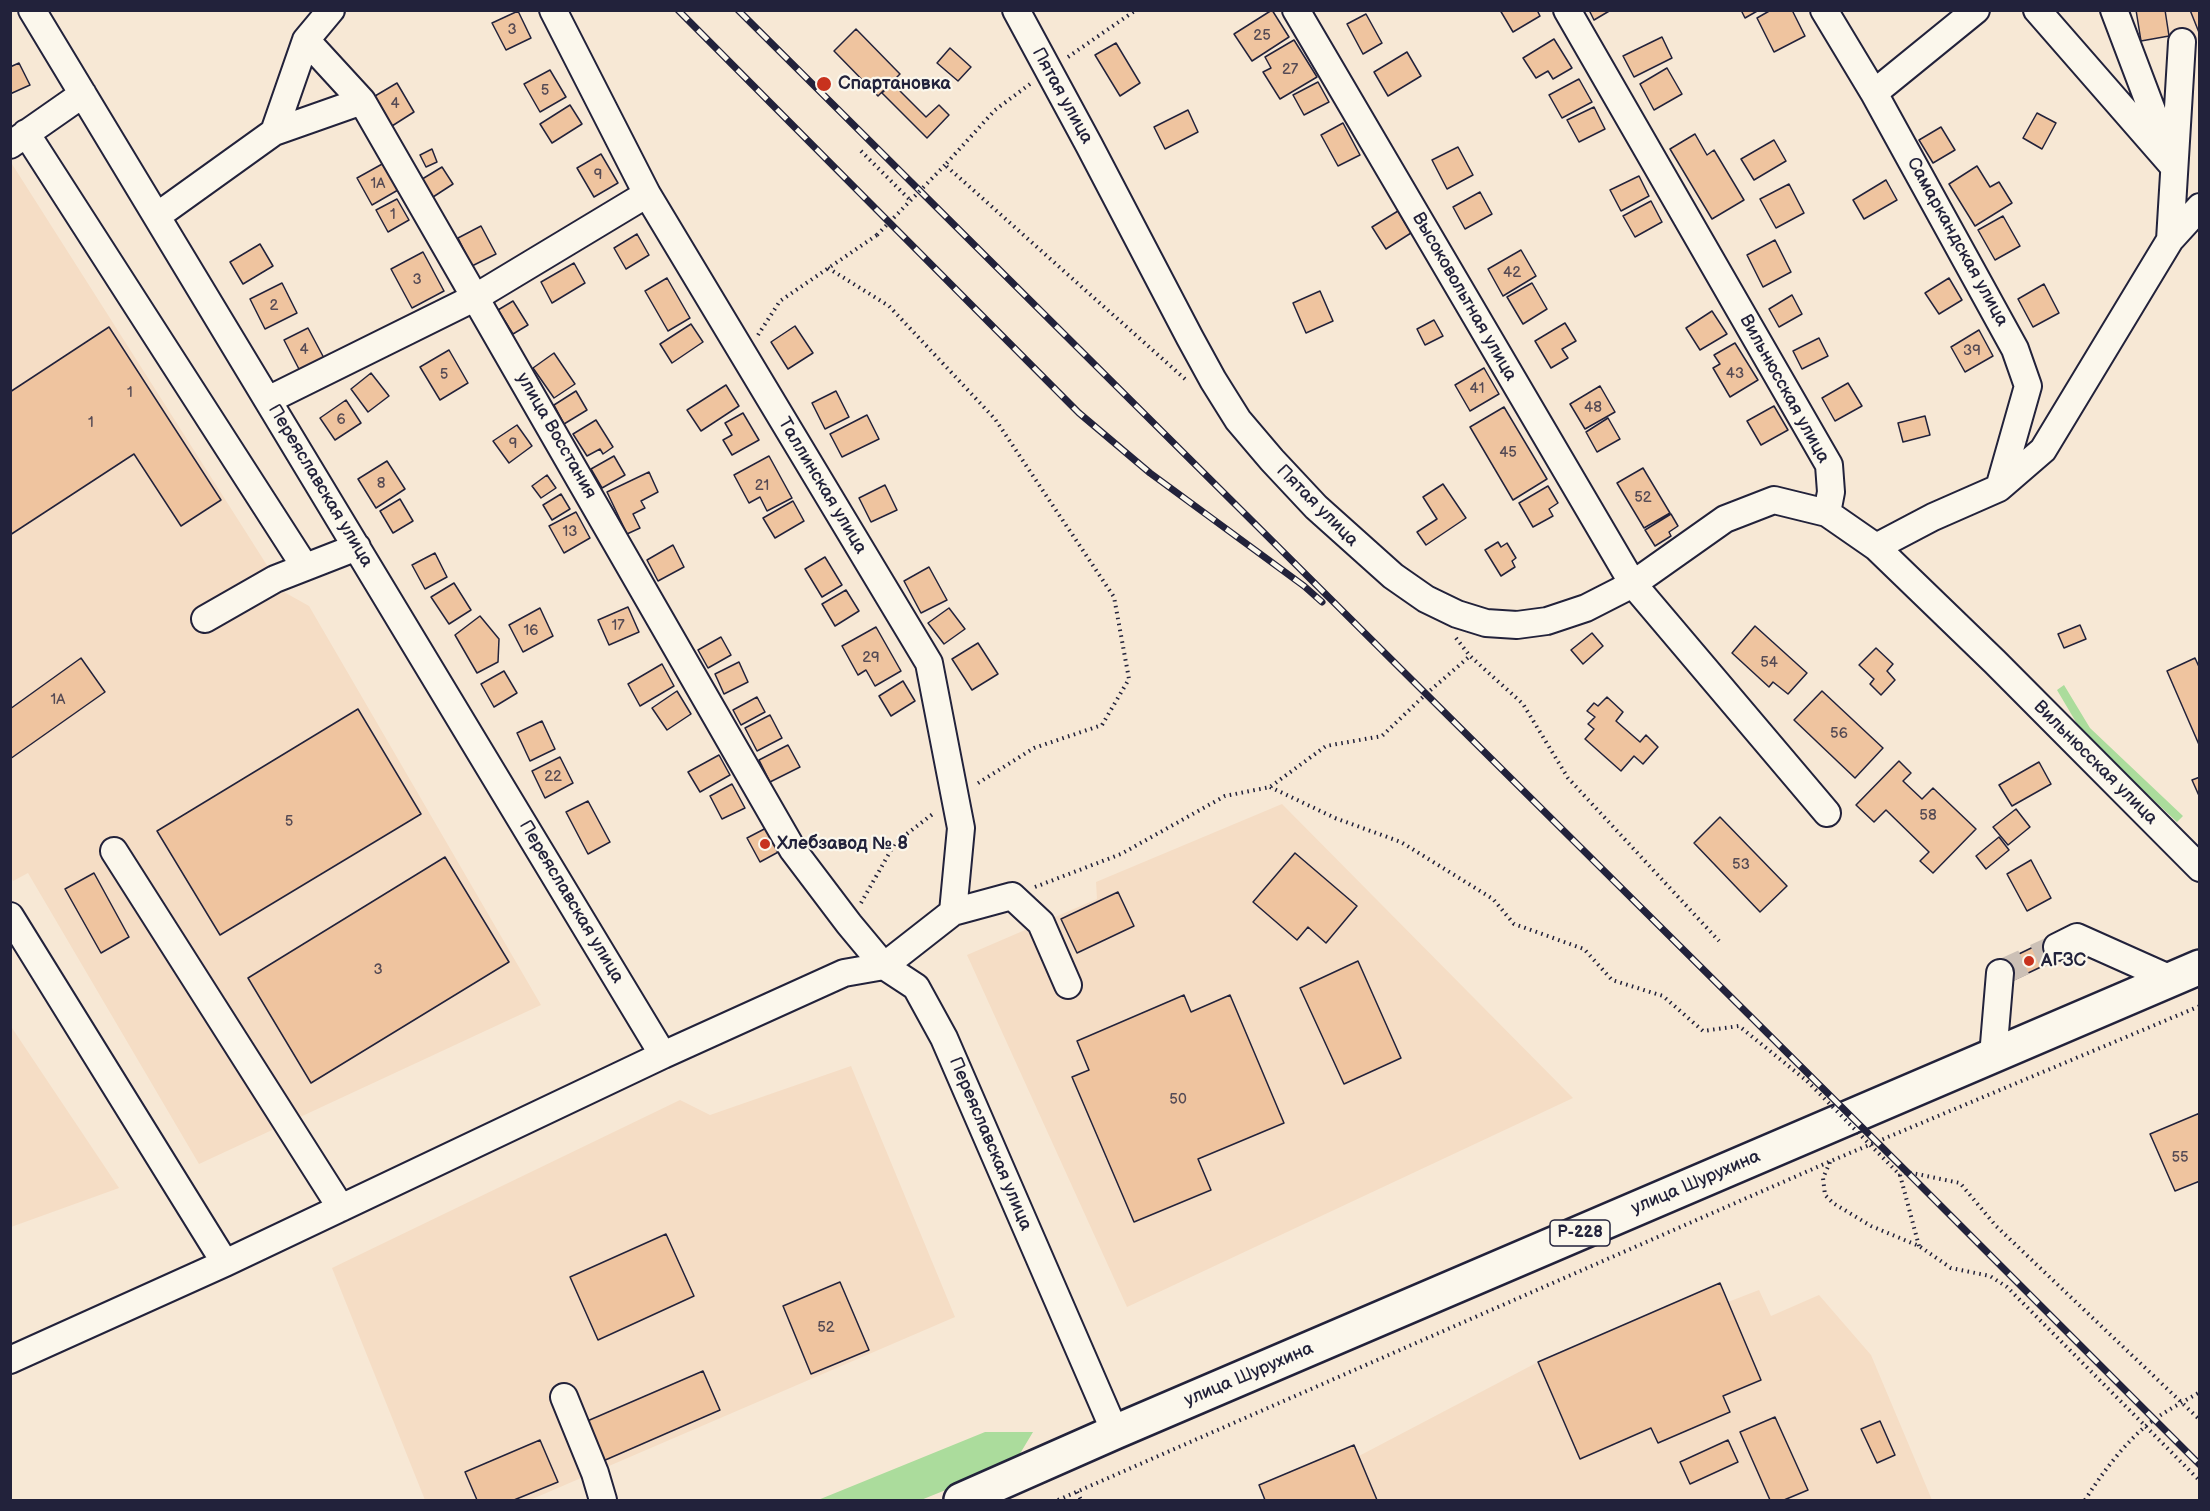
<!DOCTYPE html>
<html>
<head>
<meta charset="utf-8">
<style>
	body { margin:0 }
	#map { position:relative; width:2210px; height:1511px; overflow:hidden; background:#f7e8d5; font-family:"Balsamiq Sans",sans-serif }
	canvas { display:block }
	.frame { position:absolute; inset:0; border:12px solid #22223b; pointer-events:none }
</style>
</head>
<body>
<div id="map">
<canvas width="2210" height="1511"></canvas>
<div class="frame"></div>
</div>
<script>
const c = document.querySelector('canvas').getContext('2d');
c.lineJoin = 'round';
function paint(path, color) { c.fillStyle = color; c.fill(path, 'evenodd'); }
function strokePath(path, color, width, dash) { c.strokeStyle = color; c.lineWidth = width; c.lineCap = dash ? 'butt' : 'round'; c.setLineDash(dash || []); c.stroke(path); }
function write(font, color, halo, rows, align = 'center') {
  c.font = font + ' "Balsamiq Sans",sans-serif'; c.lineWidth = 4.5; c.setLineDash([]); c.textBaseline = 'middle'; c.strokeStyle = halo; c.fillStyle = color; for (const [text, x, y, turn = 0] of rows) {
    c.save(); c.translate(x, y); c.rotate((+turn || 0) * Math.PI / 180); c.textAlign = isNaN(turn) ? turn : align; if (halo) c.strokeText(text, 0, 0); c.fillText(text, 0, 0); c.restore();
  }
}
const built = new Path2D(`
	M2136,11H2199V41L2169,36L2141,41Z
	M12,164L284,592L309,606L541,1005L199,1164L28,873L13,881L11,877L10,165Z
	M1282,804L1573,1098L1127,1307L967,955L1097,899L1096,882Z
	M10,1025L119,1188L11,1227H10Z
	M851,1066L955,1317L530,1500H425L332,1268L680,1100L710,1115Z
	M1720,1283L1728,1302L1759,1290L1771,1316L1819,1295L1871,1355L1932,1500H1265L1259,1485L1354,1445L1359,1456L1538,1362Z`);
const green = new Path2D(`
	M2064,685L2090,728L2183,816L2177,822L2083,734L2057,690Z
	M985,1432H1033L1015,1462L921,1500H818Z`);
const building = new Path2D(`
	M1272,10L1289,37L1252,61L1234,34Z
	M1500,10H1537L1540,16L1513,32Z
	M1589,10H1611L1594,20Z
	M1741,10H1759L1745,18Z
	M1771,10H1792L1805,36L1774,52L1757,18Z
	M2136,10H2165L2169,36L2141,41Z
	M2190,10H2200V35Z
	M518,11L531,38L506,50L492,23Z
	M1366,14L1382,43L1363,54L1347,24Z
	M856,29L900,74L878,96L834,51Z
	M1662,37L1672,58L1634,77L1623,56Z
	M1554,39L1572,68L1553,79L1548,71L1536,78L1523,58Z
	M1294,40L1317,77L1280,99L1263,72L1271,68L1265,57Z
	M1116,43L1140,83L1120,96L1095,55Z
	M950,48L971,67L958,81L937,63Z
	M1407,52L1421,76L1388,96L1374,72Z
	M19,63L30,85L10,94V67Z
	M1667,68L1682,94L1654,110L1640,84Z
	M550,70L566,97L540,112L524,84Z
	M1579,79L1592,102L1562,118L1549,95Z
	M1318,82L1329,102L1304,115L1293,95Z
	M397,83L414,112L392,126L375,96Z
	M892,83L926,117L939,105L949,115L927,138L882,93Z
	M570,105L582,124L552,143L540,124Z
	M1594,107L1605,129L1579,142L1567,120Z
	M1188,110L1198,132L1165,149L1154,127Z
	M2037,113L2056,123L2042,149L2023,138Z
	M1343,123L1360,155L1338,166L1321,135Z
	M1941,127L1955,150L1933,163L1919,140Z
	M1695,134L1707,155L1714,150L1744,200L1712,219L1670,149Z
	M1774,140L1786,161L1754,180L1741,159Z
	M1458,147L1473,175L1447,189L1432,160Z
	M432,149L437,162L426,167L420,155Z
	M601,154L618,183L594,197L577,168Z
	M384,163L398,190L372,205L357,178Z
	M1977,166L1990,187L1999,182L2012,203L1975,226L1949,184Z
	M442,167L453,184L430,199L419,181Z
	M1639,176L1649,196L1621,211L1610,190Z
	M1886,180L1897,200L1864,219L1853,200Z
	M1789,184L1804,213L1776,228L1760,199Z
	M1480,192L1492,214L1465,229L1453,207Z
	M397,199L409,220L388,232L376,210Z
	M1651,201L1662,222L1635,237L1623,216Z
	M1398,211L1411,233L1386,249L1372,227Z
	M2003,216L2020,246L1995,260L1978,230Z
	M481,226L496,254L472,266L458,238Z
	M637,234L649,255L626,269L614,248Z
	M1775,240L1791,272L1763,287L1747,255Z
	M260,244L273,266L243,284L230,262Z
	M1521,250L1536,276L1503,296L1488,269Z
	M423,252L444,291L412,308L391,269Z
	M574,263L585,283L552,303L541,282Z
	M667,278L690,318L668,331L645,291Z
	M1949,278L1962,300L1939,314L1925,293Z
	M282,283L297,313L265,329L250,299Z
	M1532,283L1547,309L1523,324L1507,297Z
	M2044,284L2059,313L2033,327L2018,299Z
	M1320,291L1333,321L1306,333L1293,303Z
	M1792,295L1802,314L1779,327L1769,309Z
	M513,301L528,325L513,334L498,310Z
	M1712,311L1727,334L1700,350L1686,328Z
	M1434,320L1443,336L1425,345L1417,329Z
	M1565,323L1576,341L1562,349L1568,358L1551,368L1535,341Z
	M691,324L703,342L672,363L660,344Z
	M795,326L813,353L788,369L771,342Z
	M109,327L221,500L181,526L134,454L10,535V392Z
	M308,328L325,360L301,373L284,340Z
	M1979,330L1993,356L1965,372L1951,347Z
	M1819,338L1828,356L1802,369L1793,351Z
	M1735,343L1758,380L1730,397L1713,368L1720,364L1714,355Z
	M449,350L468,383L440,400L420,367Z
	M554,353L575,384L554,398L533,368Z
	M1484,368L1499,394L1470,411L1455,385Z
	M371,373L389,396L368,412L351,389Z
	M1848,383L1862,406L1835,421L1822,398Z
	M726,385L739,406L701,431L687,410Z
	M1600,386L1615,412L1585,429L1570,404Z
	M576,391L587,410L564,424L554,405Z
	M836,391L849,417L825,429L812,403Z
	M346,400L361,423L335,440L320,418Z
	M1774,406L1788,430L1761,445L1747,421Z
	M1504,407L1547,479L1513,500L1470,427Z
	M743,413L759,440L732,455L723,440L732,435L725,423Z
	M867,415L879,439L842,457L830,434Z
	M1925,416L1930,435L1903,442L1898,423Z
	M1608,418L1620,439L1597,452L1586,432Z
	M596,420L613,447L603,454L600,449L587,456L573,434Z
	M517,425L532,446L509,463L493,441Z
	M614,456L625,475L602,488L591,469Z
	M769,456L792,498L767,511L760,497L749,503L734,475Z
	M387,461L405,489L376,508L358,479Z
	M1643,468L1670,513L1644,528L1617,483Z
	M649,472L658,492L641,501L645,508L633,514L640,528L627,534L607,492Z
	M547,475L556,488L541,498L532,486Z
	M1443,484L1466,518L1426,545L1417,532L1437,519L1423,497Z
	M885,485L897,510L871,522L859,498Z
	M1548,486L1558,503L1549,509L1553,516L1533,527L1519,503Z
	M561,494L570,509L552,520L543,505Z
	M400,499L413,521L393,533L380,511Z
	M793,501L804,521L775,538L763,518Z
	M576,512L590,538L564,553L549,526Z
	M1671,514L1678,526L1669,532L1671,536L1655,546L1645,530Z
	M1498,542L1501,547L1507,543L1516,558L1512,561L1515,567L1501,576L1485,550Z
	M673,545L684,567L658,581L647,560Z
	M435,553L447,577L425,589L412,565Z
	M825,557L842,585L822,597L805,569Z
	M929,567L947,600L921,613L904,581Z
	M454,583L471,610L449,624L431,597Z
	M846,590L859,611L835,626L822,604Z
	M628,607L639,632L609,645L598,620Z
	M540,608L553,636L523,652L509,625Z
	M949,608L965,629L944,644L928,623Z
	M480,616L499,639L498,662L477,673L455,635Z
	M2080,625L2086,639L2064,648L2058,634Z
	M1755,626L1807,673L1788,694L1773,682L1769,687L1732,653Z
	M876,627L901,671L875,686L866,670L858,675L842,646Z
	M1592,633L1603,646L1583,664L1571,650Z
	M721,637L731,655L708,668L698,650Z
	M978,643L998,674L972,690L952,659Z
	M1876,648L1893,664L1887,671L1895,680L1881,695L1870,684L1874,679L1859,665Z
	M81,658L105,692L10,759V709Z
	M2195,658L2200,669V747L2167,671Z
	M739,662L748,682L724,694L715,674Z
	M662,664L674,686L640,706L628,684Z
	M504,671L517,693L494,707L481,684Z
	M903,681L915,701L891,716L879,696Z
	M677,691L691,714L667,730L652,708Z
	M1822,691L1883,748L1855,778L1794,720Z
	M757,697L765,712L741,725L733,710Z
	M1607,697L1623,712L1616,721L1640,742L1646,735L1658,747L1643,764L1634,756L1621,771L1585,739L1594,729L1588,724L1595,717L1587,711L1594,703L1598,706Z
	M358,709L421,814L220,935L157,831Z
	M770,715L782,738L757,751L745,728Z
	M542,721L555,749L530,761L517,733Z
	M788,745L800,767L770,782L759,760Z
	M719,755L730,775L700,792L688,772Z
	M560,757L573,783L545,798L532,771Z
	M1899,761L1911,773L1903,781L1922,799L1933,788L1976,829L1933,873L1920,861L1929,852L1886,810L1874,822L1856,805Z
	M2039,762L2051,784L2012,806L1999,785Z
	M2200,777V798L2192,780Z
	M732,784L745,808L722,819L710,796Z
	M588,801L610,842L588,854L566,812Z
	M2016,809L2030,827L2008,845L1993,827Z
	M1720,817L1787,886L1760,912L1694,843Z
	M770,826L782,850L760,862L747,838Z
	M1999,837L2009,850L1986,869L1976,856Z
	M1295,853L1357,906L1326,943L1308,927L1297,940L1253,902Z
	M445,857L509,962L311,1083L248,978Z
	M2031,860L2051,898L2027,911L2007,874Z
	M94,873L129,937L101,953L65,889Z
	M1118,892L1134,926L1077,953L1061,919Z
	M2052,938L2062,957L2005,984L1996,965Z
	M1358,961L1401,1058L1344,1084L1300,988Z
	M1184,995L1191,1012L1230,995L1284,1123L1198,1159L1211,1190L1134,1222L1072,1077L1089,1070L1077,1041Z
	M2200,1113V1181L2175,1191L2150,1134Z
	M666,1234L694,1296L598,1340L570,1277Z
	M840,1282L869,1350L811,1374L783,1306Z
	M1720,1283L1761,1380L1723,1396L1730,1412L1658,1443L1651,1428L1580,1459L1538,1362Z
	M703,1371L720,1410L603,1461L585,1422Z
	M1775,1417L1808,1490L1784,1500H1770L1740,1432Z
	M1880,1421L1895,1455L1877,1463L1861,1429Z
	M540,1440L558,1482L514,1500H477L465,1472Z
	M1728,1440L1738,1462L1690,1484L1680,1462Z
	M1354,1445L1377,1500H1265L1259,1485Z`);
const minorTunnel = new Path2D(`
	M2000,973L2057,947`);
const path = new Path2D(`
	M1068,57L1136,10
	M1030,84L995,110L945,165L1185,379
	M861,151L911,201
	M828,268L889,306L995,419L1114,597L1129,679L1102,725L1034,748L975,785
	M758,335L780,301L877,235
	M1456,638L1470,656L1523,704L1568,778L1719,941
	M1270,787L1335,818L1401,842L1493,899L1514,924L1584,949L1612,980L1663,996L1703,1031L1739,1026L1807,1081
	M1035,887L1121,854L1225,796L1270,787L1326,746L1382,736L1426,694L1470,656
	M861,903L895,843L934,813
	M1830,1162L1823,1178L1825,1195L1833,1203L1871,1226L1919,1246L1951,1268L1990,1276L2007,1287L2200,1481
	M1919,1246L1900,1175L1907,1172L1960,1183L1996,1226L2200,1420
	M1077,1492L1081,1500
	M1058,1500L1831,1161L2200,1006
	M2085,1500C2102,1473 2128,1438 2155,1419C2169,1409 2185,1401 2200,1392`);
const minor = new Path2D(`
	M32,10L663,1055L844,973L884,966L916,987L944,1038L1115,1432
	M1016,10L1089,145L1190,338L1213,380L1238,420L1272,460L1316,507L1393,576L1426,599L1457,614L1486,623L1517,625L1547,621L1586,608L1633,584L1725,519L1774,500L1827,513L1876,547L1995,662L2200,868
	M1296,10L1633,584L1827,813
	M1567,10L1829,465L1831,492L1827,513
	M1824,10L1874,93L2015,349L2028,386L1999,488
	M2037,10L2174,167
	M2114,10L2167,150
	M306,40L362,101
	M1874,93L1976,10
	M274,132L306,40L331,10
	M26,133L305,567
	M10,145L83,94
	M157,216L274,132L362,101L793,850L849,924L884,966L953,912L961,828L929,663L647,194L553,10
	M2170,240L2200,207
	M268,400L476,297L647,194
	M1876,547L1933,517L1999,488L2043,450L2170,240L2182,42
	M205,619L275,579L357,547
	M114,851L341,1208
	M953,912L1012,896L1041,923L1068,985
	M10,916L225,1263
	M2057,947L2077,937L2171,979
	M1993,1056L2000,973
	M10,1360L225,1263L663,1055
	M564,1397L595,1473L603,1500`);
const highway = new Path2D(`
	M961,1500L1115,1432L2200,967`);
const rail = new Path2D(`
	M678,10L1079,413L1150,473L1304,586L1322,602
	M738,10L1907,1172L2200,1465`);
const pathBridge = new Path2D(`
	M877,235L945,165
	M1807,1081L1900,1175`);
const markers = [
	[824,84,8,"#c8321e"],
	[765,844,6,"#c8321e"],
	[2029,961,6,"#c8321e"]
];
const numberNames = [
	["3",512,30],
	["25",1262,36],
	["27",1290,70],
	["5",545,91],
	["4",395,104],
	["9",598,175],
	["1А",378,184],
	["1",393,215],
	["42",1512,273],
	["3",417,280],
	["2",274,306],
	["4",304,350],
	["39",1972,351],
	["43",1735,374],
	["5",444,375],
	["41",1477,389],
	["1",130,393],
	["48",1593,408],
	["6",341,420],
	["1",91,423],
	["9",513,444],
	["45",1508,453],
	["8",381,484],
	["21",762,486],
	["52",1643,498],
	["13",570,532],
	["17",618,626],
	["16",531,631],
	["29",871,658],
	["54",1769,663],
	["1А",58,700],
	["56",1839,734],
	["22",553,777],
	["58",1928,816],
	["5",289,822],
	["53",1741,865],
	["3",378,970],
	["50",1178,1100],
	["55",2180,1158],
	["52",826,1328]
];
const shields = [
	[1580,1233,60]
];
const shieldNames = [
	["Р-228",1580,1233]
];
const poiNames = [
	["Спартановка",838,84],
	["Хлебзавод № 8",777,844],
	["АГЗС",2041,961]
];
const streetNames = [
	["Пятая улица",1062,96,61],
	["Самаркандская улица",1957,242,61],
	["Высоковольтная улица",1464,297,60],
	["Вильнюсская улица",1784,389,61],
	["улица Восстания",556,436,60],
	["Переяславская улица",320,486,59],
	["Таллинская улица",822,486,59],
	["Пятая улица",1317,506,45],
	["Вильнюсская улица",2095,763,45],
	["Переяславская улица",571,902,59],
	["Переяславская улица",990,1144,67],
	["улица Шурухина",1696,1183,-23],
	["улица Шурухина",1249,1375,-23]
];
paint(built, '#f5ddc5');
paint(green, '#abdc9c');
paint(building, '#efc49f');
strokePath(building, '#22223b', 1.5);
strokePath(minorTunnel, '#ccc0b6', 26, [26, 13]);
strokePath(minor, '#22223b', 30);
strokePath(highway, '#22223b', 38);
strokePath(path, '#22223b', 4, [1.5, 4.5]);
strokePath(minor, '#fbf7ec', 26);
strokePath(highway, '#fbf7ec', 33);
strokePath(rail, '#22223b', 7);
strokePath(rail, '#fbf7ec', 4.5, [14]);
strokePath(pathBridge, '#22223b', 4, [1.5, 4.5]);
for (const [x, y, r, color] of markers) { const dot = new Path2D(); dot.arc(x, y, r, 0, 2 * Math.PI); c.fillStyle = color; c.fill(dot); strokePath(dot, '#fbf7ec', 2); }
write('15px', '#554a54', null, numberNames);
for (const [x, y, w] of shields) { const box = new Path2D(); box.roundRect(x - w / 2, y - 13, w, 26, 4.5); c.fillStyle = '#fbf7ec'; c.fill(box); strokePath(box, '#22223b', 1.5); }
write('bold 16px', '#22223b', null, shieldNames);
write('bold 18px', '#22223b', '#fbf7ec', poiNames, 'left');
write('18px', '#22223b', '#fbf7ec', streetNames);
</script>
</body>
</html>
